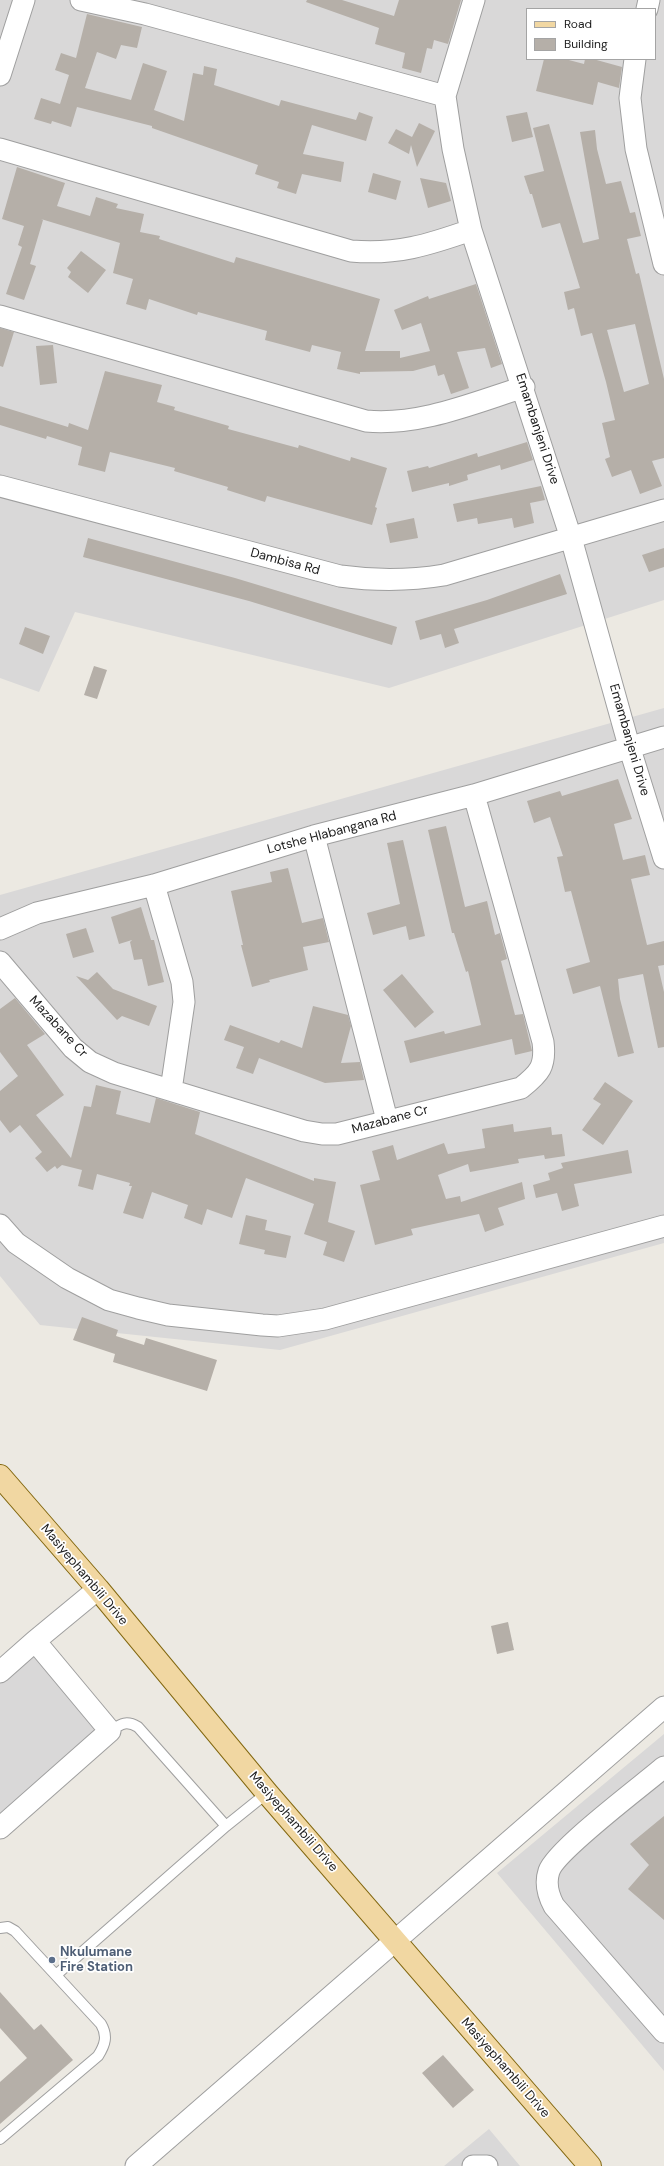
<!DOCTYPE html>
<html>
<head>
<meta charset="utf-8">
<style>
	body { margin:0 }
	#map { position:relative; width:664px; height:2166px; overflow:hidden; background:#ece9e2; font-family:"DM Sans",sans-serif }
	canvas { display:block }
	.legend { position:absolute; left:526px; top:8px; width:130px; height:52px; box-sizing:border-box; background:#fff; border:1px solid #a4a4a4; margin:0; padding:5px 7px; list-style:none; font-size:12px; color:#1b1b1b }
	.legend li { display:flex; align-items:center; gap:8px; height:20px }
	.legend b { width:20px; border:1px solid #a4a4a4 }
</style>
</head>
<body>
<div id="map">
<canvas width="664" height="2166"></canvas>
<ul class="legend">
<li><b style="height:5px;background:#f1d7a2"></b>Road</li>
<li><b style="height:11px;background:#b5afa8"></b>Building</li>
</ul>
</div>
<script>
const c = document.querySelector('canvas').getContext('2d');
c.lineJoin = 'round';
function paint(path, color) { c.fillStyle = color; c.fill(path, 'evenodd'); }
function strokePath(path, color, width, dash) { c.strokeStyle = color; c.lineWidth = width; c.lineCap = dash ? 'butt' : 'round'; c.setLineDash(dash || []); c.stroke(path); }
function write(font, color, halo, rows, align = 'center') {
  c.font = font + ' "DM Sans",sans-serif'; c.lineWidth = 3.5; c.setLineDash([]); c.textBaseline = 'middle'; c.strokeStyle = halo; c.fillStyle = color; for (const [text, x, y, turn = 0] of rows) {
    c.save(); c.translate(x, y); c.rotate((+turn || 0) * Math.PI / 180); c.textAlign = isNaN(turn) ? turn : align; if (halo) c.strokeText(text, 0, 0); c.fillText(text, 0, 0); c.restore();
  }
}
const residential = new Path2D(`
	M0,0H664V600L389,688L75,612L39,692L0,678ZM527,9H655V59H527Z
	M664,708V1243L280,1350L40,1325L0,1276V895Z
	M35,1646L106,1731L0,1824V1677Z
	M664,1734V2071L497,1873Z
	M489,2129L520,2166H444Z`);
const building = new Path2D(`
	M307,0H342L394,16L399,0H461L448,44L434,40L432,49L427,48L421,73L402,68L405,53L375,44L379,28L306,2Z
	M87,14L142,27L137,48L121,45L116,59L97,52L85,88L131,100L143,63L167,71L154,110L184,121L193,73L203,75L204,66L217,69L214,85L279,106L281,100L356,120L359,112L373,117L366,141L312,125L303,154L344,162L341,182L302,174L296,194L277,188L279,182L255,174L258,165L152,128V126L77,107L71,127L52,121L51,124L34,119L41,98L60,104L69,75L55,70L61,53L76,58Z
	M544,59H565L584,64L585,59H593L622,67L619,88L598,82L593,105L536,91Z
	M527,112L533,137L512,142L506,116Z
	M419,123L435,131L417,167L411,145L409,154L388,143L396,129L412,137Z
	M549,124L583,243L599,239L580,132L595,130L597,149L606,184L621,181L630,213L635,212L641,236L627,239L636,274L639,273L664,379V458L652,461L662,486L640,494L631,470L612,477L605,459L610,457L602,423L615,420L606,382L592,333L581,336L574,308L568,310L564,292L580,288L560,223L542,228L532,194H530L524,176L544,171L533,128ZM635,324L649,384L624,392L607,330Z
	M17,167L65,183L57,206L90,216L96,197L118,204L116,208L144,214L140,232L160,236L159,239L234,263L236,257L380,299L365,351H400V358L430,351L421,323L402,330L394,310L428,296L429,299L476,284L502,364L491,368L485,348L457,352L469,388L451,394L444,374L438,376L435,365L413,371L360,372V374L337,369L341,352L312,345L310,352L265,340L267,331L198,312L197,315L149,299L146,310L126,304L133,279L113,273L120,243L41,219L43,220L30,264L36,266L24,300L6,294L22,247L18,245L24,226L2,219Z
	M373,173L401,181L396,200L368,192Z
	M420,178L446,183L451,201L428,208Z
	M81,251L106,270L88,293L68,277L71,272L67,268Z
	M0,328L14,332L3,367L0,366Z
	M53,345L57,383L40,385L36,346Z
	M105,371L162,385L157,402L175,407L174,410L229,426L228,429L298,448L299,445L350,461L351,457L387,468L375,507L377,508L372,525L267,496L265,502L227,490L228,487L174,471L175,468L110,452L105,472L78,465L82,447L47,436L46,439L0,425V406L68,427L69,423L88,430Z
	M527,442L533,460L501,470L500,465L467,475L468,480L449,486V483L412,492L407,471L428,466L429,468L477,453L478,457Z
	M541,486L545,500L530,503L534,523L514,528L512,518L478,524L477,518L457,522L453,504Z
	M414,518L418,538L390,543L386,524Z
	M88,538L235,578L397,627L392,645L249,601L83,557Z
	M664,548V567L649,572L642,555Z
	M560,574L567,594L454,629L459,643L445,648L441,634L420,640L415,621L487,600Z
	M25,627L50,636L43,654L19,644Z
	M94,666L107,670L97,699L84,695Z
	M618,779L632,819L614,824L623,860L645,855L650,875L631,879L647,945L664,941V965L658,966L664,992V1047L658,1048L643,974L618,979L620,999L634,1053L618,1057L600,986L573,994L566,969L590,962L571,891L565,892L557,857L563,856L550,817L534,823L527,801L560,791L562,796Z
	M446,826L465,907L487,901L495,935L500,933L507,959L501,961L515,1015L523,1014L532,1051L515,1055L512,1039L410,1063L404,1041L444,1031L445,1034L481,1025L468,971L466,972L454,933H452L428,830Z
	M403,840L425,936L409,940L406,926L373,935L367,913L400,904L387,843Z
	M288,868L302,923L323,918L329,942L303,947L308,970L269,980L270,982L252,987L241,945H243L231,891L272,882L270,872Z
	M141,907L151,940H154L164,982L148,986L142,959L134,960L130,942L132,940L119,944L111,917Z
	M86,928L94,952L73,958L66,934Z
	M97,972L113,989L157,1006L149,1026L122,1016L117,1020L76,976L88,980Z
	M402,974L434,1012L415,1028L383,990Z
	M15,998L45,1034L27,1045L64,1095L36,1115L71,1158L84,1106L91,1107L96,1085L121,1091L116,1114L150,1123L156,1098L200,1112L195,1134L314,1181V1178L336,1182L328,1222L355,1231L344,1262L323,1255L327,1242L304,1234L314,1204L246,1178L232,1218L207,1209L202,1225L184,1218L188,1205L152,1192L143,1219L123,1213L132,1186H129L130,1183L97,1174L93,1190L78,1186L82,1170L62,1165L57,1169L55,1166L47,1172L35,1158L42,1152L20,1125L10,1133L0,1120V1091L18,1076L0,1052V1009Z
	M313,1006L348,1015L351,1026L341,1063L360,1062L364,1080L325,1083L259,1058L253,1074L236,1068L244,1047L224,1040L230,1025L279,1043L281,1040L302,1048Z
	M605,1082L633,1101L603,1145L582,1130L601,1104L593,1099Z
	M513,1124L514,1132L551,1127L552,1135L562,1134L565,1156L545,1159L544,1155L518,1159L519,1163L470,1172L468,1164L438,1175L446,1199L460,1196L461,1202L522,1182L525,1199L498,1208L504,1225L485,1232L479,1214L411,1229L413,1235L375,1245L360,1185L380,1180L372,1151L393,1145L397,1160L444,1143L448,1154L485,1148L482,1129Z
	M628,1150L632,1173L574,1184L579,1206L562,1211L557,1193L536,1198L533,1185L550,1180L548,1173L563,1168L561,1163Z
	M246,1215L267,1220L265,1230L291,1236L286,1258L264,1254L265,1250L239,1244Z
	M82,1317L118,1330L116,1336L144,1345L146,1338L217,1360L207,1391L113,1362L115,1354L73,1340Z
	M508,1622L514,1650L497,1654L491,1626Z
	M664,1816V1920L628,1889L649,1865L630,1844Z
	M0,1992L34,2030L41,2024L73,2060L0,2124V2082L27,2058L0,2028Z
	M443,2055L474,2090L453,2108L422,2073Z`);
const lane = new Path2D(`
	M110,1731C121,1724 126,1720 138,1727L226,1826
	M0,1928L8,1927L15,1931L101,2024C108,2036 105,2045 98,2056L0,2139
	M56,1975L226,1826L267,1793`);
const street = new Path2D(`
	M81,0L145,14L445,96
	M474,0L445,96L453,149L471,230L571,538L629,746L664,858
	M647,9L649,0
	M635,59L630,98L636,149L664,264
	M0,75L24,0
	M0,149L351,251C397,255 428,245 471,230
	M0,316L366,421C420,426 473,403 524,387
	M0,486L340,576C376,581 408,581 444,575L664,510
	M314,836L387,1120
	M154,885L182,982L184,1002L171,1090
	M0,929L37,913L154,885L314,836L474,795L664,737
	M0,962L73,1048L90,1062L114,1073L304,1131L322,1134H337L521,1088C540,1073 546,1066 543,1042L474,795
	M0,1225L16,1243L67,1278L109,1300L138,1308L168,1315L262,1325L278,1326L325,1319L664,1226
	M35,1641L98,1589
	M0,1672L35,1641L110,1731L0,1828
	M664,1767C643,1785 556,1850 549,1871C545,1883 548,1895 554,1906L664,2032
	M136,2166L664,1707
	M473,2166H487`);
const primary = new Path2D(`
	M0,1476L98,1589L267,1793L590,2166`);
const markers = [
	[52,1960,4,"#5c6f8a"]
];
const streetNames = [
	["Emambanjeni Drive",537,429,72],
	["Dambisa Rd",285,562,15],
	["Emambanjeni Drive",629,740,74],
	["Lotshe Hlabangana Rd",332,833,-15],
	["Mazabane Cr",58,1027,47],
	["Mazabane Cr",390,1120,-15],
	["Masiyephambili Drive",84,1575,50],
	["Masiyephambili Drive",293,1822,49],
	["Masiyephambili Drive",505,2068,49]
];
const serviceNames = [
	["Nkulumane",60,1953],
	["Fire Station",60,1968]
];
paint(residential, '#d9d8d8');
paint(building, '#b5afa8');
strokePath(lane, '#9f9f9f', 12);
strokePath(street, '#9f9f9f', 23);
strokePath(primary, '#836810', 24);
strokePath(lane, '#fff', 10);
strokePath(street, '#fff', 21);
strokePath(primary, '#f1d7a2', 22);
for (const [x, y, r, color] of markers) { const dot = new Path2D(); dot.arc(x, y, r, 0, 2 * Math.PI); c.fillStyle = color; c.fill(dot); strokePath(dot, '#fff', 1.5); }
write('13px', '#1b1b1b', '#fff', streetNames);
write('bold 13px', '#4e5e75', '#fff', serviceNames, 'left');
</script>
</body>
</html>
